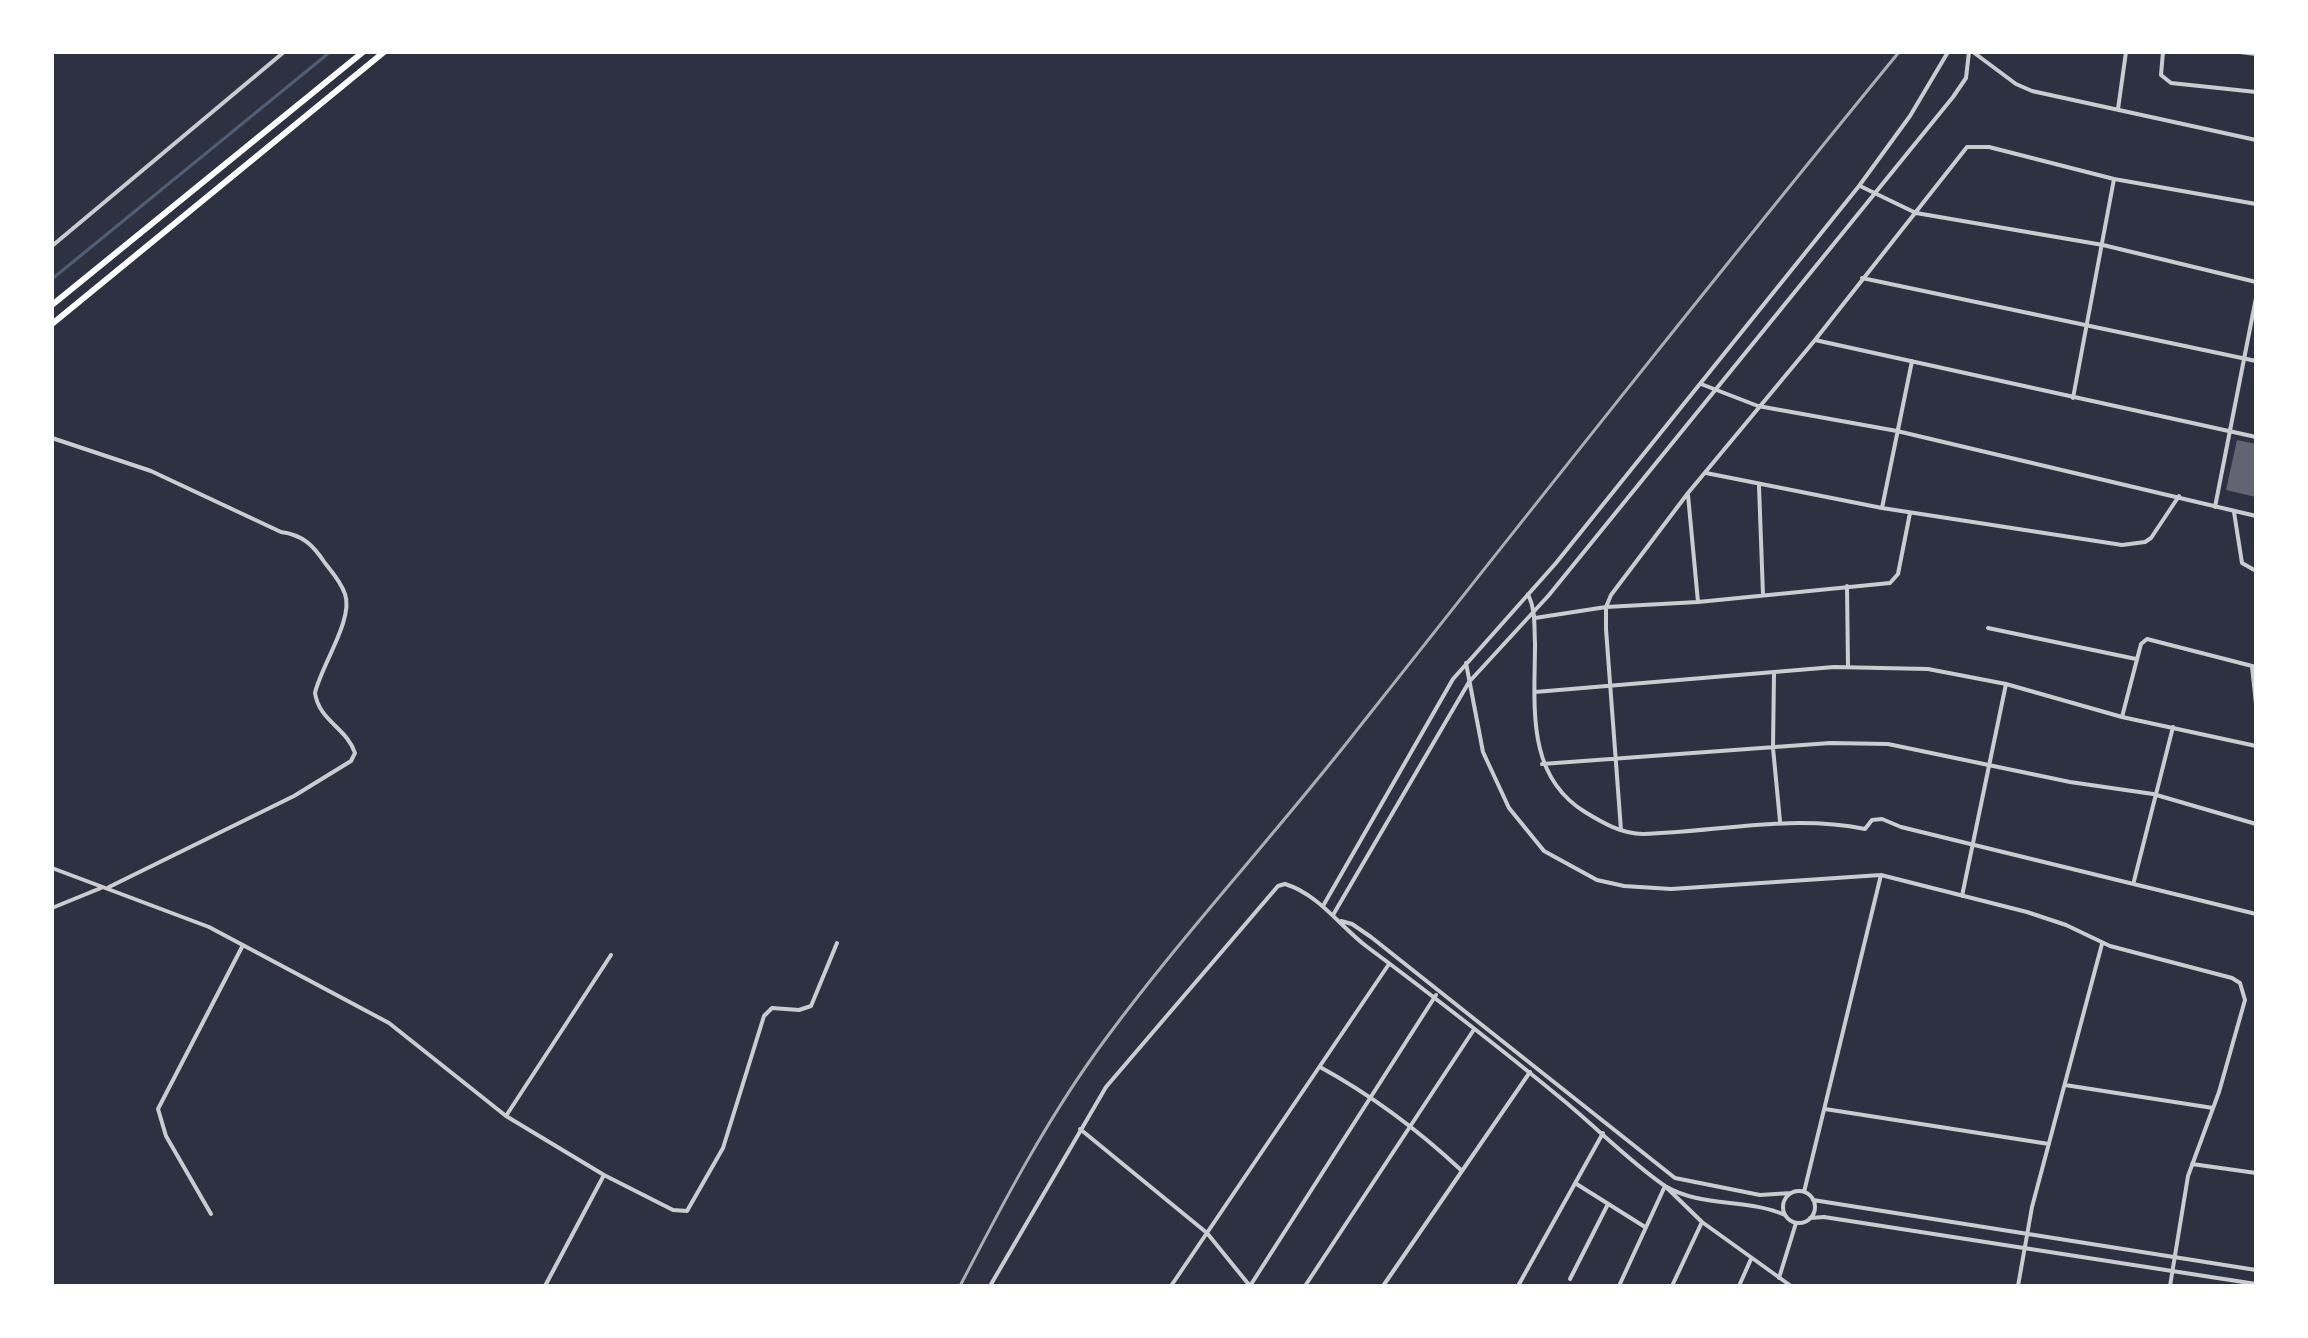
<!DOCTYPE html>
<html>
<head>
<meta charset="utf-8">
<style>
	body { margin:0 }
	#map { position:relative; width:2308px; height:1338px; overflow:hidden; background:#2d3142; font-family:"Space Grotesk",sans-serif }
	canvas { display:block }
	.frame { position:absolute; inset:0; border:54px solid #fff; pointer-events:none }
</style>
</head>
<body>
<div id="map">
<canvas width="2308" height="1338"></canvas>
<div class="frame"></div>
</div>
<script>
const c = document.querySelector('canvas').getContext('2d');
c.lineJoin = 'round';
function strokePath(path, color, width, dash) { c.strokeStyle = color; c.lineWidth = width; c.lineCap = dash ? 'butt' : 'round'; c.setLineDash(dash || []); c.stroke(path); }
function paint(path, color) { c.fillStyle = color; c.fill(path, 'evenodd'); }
const stream = new Path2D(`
	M52,279L330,52`);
const building = new Path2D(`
	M2237,440L2256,444V497L2226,490Z`);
const minor = new Path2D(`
	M1973,52L2016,84L2032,91L2256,140
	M2163,52L2161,75L2171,83L2256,92
	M2240,52L2256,54
	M2118,109L2126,52
	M1860,186L1916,213L2103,245L2256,282
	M52,246L284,52
	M1862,278L2256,361
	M1815,340L2256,437
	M1701,384L1758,406L1897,431L2256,516
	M2073,398L2114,179
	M52,438L151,471L281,532C303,535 313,545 325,563C332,572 341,582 345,594C354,619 321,666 315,693C319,721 347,728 355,753L351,761L294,796L109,887
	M1706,473L1882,508L2122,545L2145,542L2151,538L2179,496
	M1759,486L1763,595
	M1688,495L1698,602
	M2215,507L2256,298
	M1882,508L1912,361
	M2234,512L2242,563L2256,571
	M1847,586L1848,667
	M1528,594C1536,611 1534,626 1535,643C1535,705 1525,775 1585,812C1603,823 1622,834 1643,834C1718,832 1789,814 1865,829L1872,820L1882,819L1901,827L2256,914
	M1535,618L1606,607L1698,602L1890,583L1898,574L1910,513
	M1988,628L2136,659
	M1466,663L1483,752L1509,808L1544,851L1597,880L1624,886L1671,889L1881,875L2027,912L2066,925L2110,946L2232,978L2240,983L2245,1000L2219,1092L2188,1176L2170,1286
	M2252,666L2256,704
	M1774,673L1773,748L1780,821
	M1535,692L1834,667L1928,669L2006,684L2122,717L2256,746
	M2122,717L2141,644L2147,639L2256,667
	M1542,764L1830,743L1888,744L2070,782L2153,794L2256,824
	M1621,830L1606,629V607L1611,595L1688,493L1815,340L1967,147H1989L2114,179L2256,204
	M52,868L209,927L389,1023L506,1116L604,1175L545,1286
	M2134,881L2173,727
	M1962,896L2006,684
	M1323,906L1453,679L1556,563L1859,186L1910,116L1948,52
	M52,908L101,888
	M1333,915L1469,682L1549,595L1953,97L1966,78L1969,52
	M1341,921L1352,924L1371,937L1675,1178L1760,1195L1791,1193
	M1320,1067C1373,1096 1417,1129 1461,1170
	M2065,1085L2213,1108
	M1825,1109L2049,1144
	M506,1116L611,955
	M1080,1129L1207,1233L1250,1286
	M2192,1164L2256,1173
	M604,1175L673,1210L687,1211L723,1148L764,1016L772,1008L799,1010L811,1006L837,943
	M1575,1183L1645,1227
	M1783 1207a16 16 0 1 1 32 0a16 16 0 1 1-32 0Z
	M1804,1192L1881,875
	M1813,1200L2256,1270
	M211,1214L166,1136L158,1109L243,945
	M1810,1218L1824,1217L2256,1284
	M1779,1278L1796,1223
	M1570,1279L1608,1204
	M990,1286L1106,1087L1278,886L1285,884C1318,894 1340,926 1366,946C1433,996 1499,1047 1563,1100C1597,1128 1629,1161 1665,1186C1702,1208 1747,1198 1785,1215
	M1171,1286L1389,964
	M1250,1286L1436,995
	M1305,1286L1473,1031
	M1383,1286L1530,1072
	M1518,1286L1603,1133
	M1619,1286L1665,1186L1702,1222L1791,1286
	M1672,1286L1702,1222
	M1739,1286L1751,1259
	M2018,1286L2032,1207L2102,944`);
const primary = new Path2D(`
	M52,305L363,52
	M52,324L384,52`);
const rail = new Path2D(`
	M960,1286C1004,1201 1049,1115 1107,1037C1184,933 1273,837 1353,735C1534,506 1714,278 1899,52`);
strokePath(stream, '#4f5d75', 3);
paint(building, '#626471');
strokePath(minor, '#caccd0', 4);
strokePath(primary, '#fff', 6);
strokePath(rail, '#abadb3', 3);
</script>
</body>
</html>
